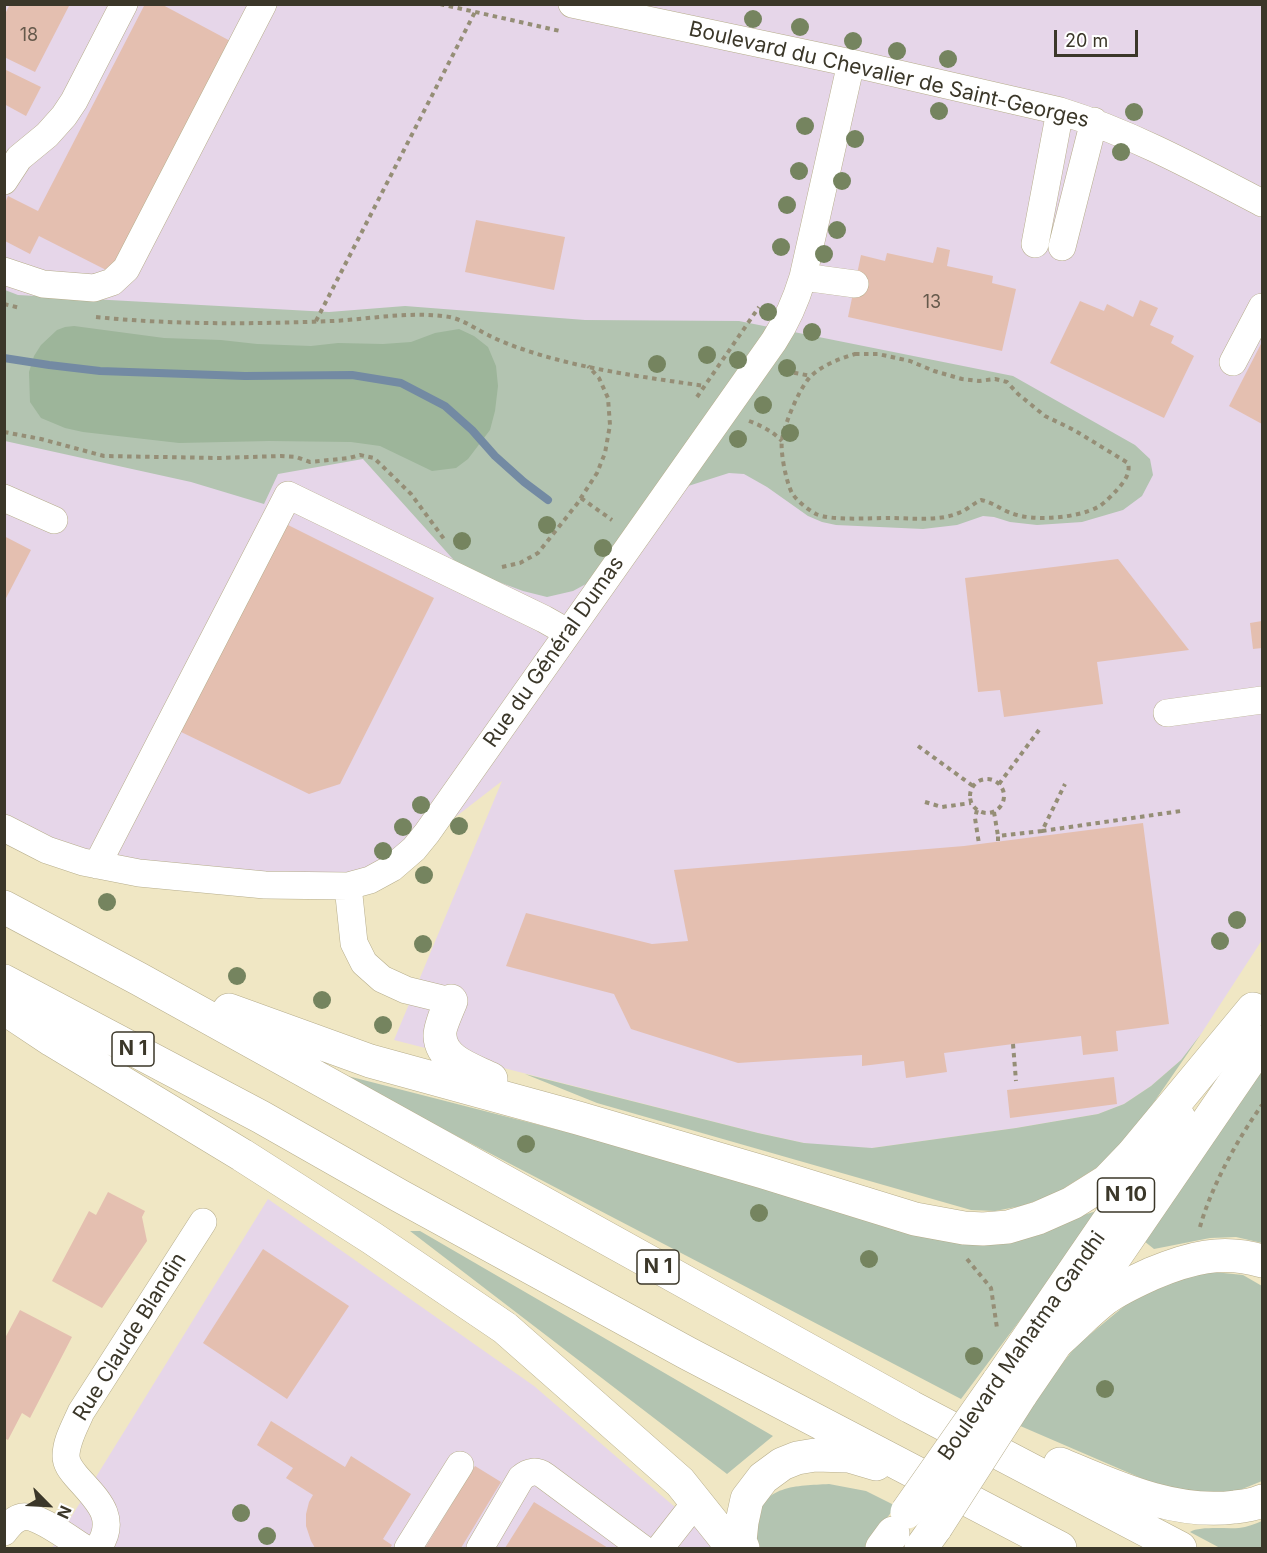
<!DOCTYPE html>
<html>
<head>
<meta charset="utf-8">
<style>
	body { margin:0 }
	#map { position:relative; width:1267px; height:1553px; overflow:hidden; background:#f0e7c4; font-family:Inter,sans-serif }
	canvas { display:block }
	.frame { position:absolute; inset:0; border:6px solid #3b3729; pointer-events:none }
	.north { position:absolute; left:18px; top:1475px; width:60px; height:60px; -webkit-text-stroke:4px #fff; paint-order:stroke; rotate:114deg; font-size:16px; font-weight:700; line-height:24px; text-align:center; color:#3b3729 }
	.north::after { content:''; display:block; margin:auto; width:21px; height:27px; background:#3b3729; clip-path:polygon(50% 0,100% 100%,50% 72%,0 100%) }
	.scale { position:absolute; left:1054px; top:30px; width:84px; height:27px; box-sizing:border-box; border:3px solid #3b3729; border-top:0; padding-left:8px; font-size:18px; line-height:21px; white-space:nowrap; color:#3b3729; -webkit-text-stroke:4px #fff; paint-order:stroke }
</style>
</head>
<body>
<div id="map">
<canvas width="1267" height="1553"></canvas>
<div class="frame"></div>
<div class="north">N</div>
<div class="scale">20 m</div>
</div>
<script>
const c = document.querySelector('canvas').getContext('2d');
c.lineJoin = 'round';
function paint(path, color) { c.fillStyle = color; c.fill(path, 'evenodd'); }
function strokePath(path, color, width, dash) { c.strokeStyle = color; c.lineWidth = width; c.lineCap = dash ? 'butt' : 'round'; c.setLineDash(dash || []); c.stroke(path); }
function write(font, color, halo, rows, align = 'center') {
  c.font = font + ' Inter,sans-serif'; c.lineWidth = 4.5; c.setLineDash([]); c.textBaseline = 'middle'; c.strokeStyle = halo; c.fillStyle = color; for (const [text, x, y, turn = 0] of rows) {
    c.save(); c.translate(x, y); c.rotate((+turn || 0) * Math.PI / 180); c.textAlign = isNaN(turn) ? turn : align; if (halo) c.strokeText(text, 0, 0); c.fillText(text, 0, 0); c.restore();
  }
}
const commercial = new Path2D(`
	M4,5H1262V940L1201,1034L1181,1060L1151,1086L1124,1104L1098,1114L1016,1128L872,1148L831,1147L804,1143L758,1133L394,1040L502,781L414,849L364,876L288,883L83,862L5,828Z
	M268,1199L534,1386L711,1538L720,1548H52Z`);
const green = new Path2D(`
	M5,290L18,295L329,312L405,306L585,320L739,321L1013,376L1135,445L1150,459L1153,475L1142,496L1123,510L1082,522L1037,525L1010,522L994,517L983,516L957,525L923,529L836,525L822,522L808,516L767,487L744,474L729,473L685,487L597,578L573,591L547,597L523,591L461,568L363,459L278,474L264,504L191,482L5,441Z
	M1201,1034L1130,1137L1104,1163L1053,1195L1021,1206L995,1211L971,1210L597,1103L525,1074L758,1133L804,1143L872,1148L1016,1128L1098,1114L1124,1104L1151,1086L1181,1060Z
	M1262,1057V1243L1236,1237L1210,1238L1154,1249L1144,1241Z
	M336,1073L996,1242L1103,1209L961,1399Z
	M410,1231H420L773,1436L727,1474Z
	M1204,1271L1243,1275L1262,1286V1481L1235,1492L1202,1494L1164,1488L1018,1425L1034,1400L1076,1346L1151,1284Z
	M829,1484L866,1491L896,1506L864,1548H756C756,1541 754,1532 755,1525C761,1484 797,1486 829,1484Z
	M1262,1521V1548H1220L1190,1532C1200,1526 1225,1529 1239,1528C1247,1527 1255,1524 1262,1521Z`);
const forest = new Path2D(`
	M74,326L164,338L221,340L257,344L311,346L338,343L383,344L411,342L435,333L459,329L474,336L488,347L496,366L498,386L495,411L490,430L468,459L456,468L432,471L380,446L351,442L269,441L179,443L83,432L65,428L41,418L30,402L29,372L34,356L41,345L57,330L65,327Z`);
const stream = new Path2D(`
	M4,358L49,365L100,371L245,376L352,375L401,383L445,406L472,430L495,456L524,482L548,500`);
const building = new Path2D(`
	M10,4H70L35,72L4,57V16Z
	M145,4H161L234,43L114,274L39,236L30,254L5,241V203L8,196L38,211Z
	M4,69L41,87L26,116L4,104Z
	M476,220L565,237L554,290L465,272Z
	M937,247L950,250L947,266L993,276L992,283L1016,289L1002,351L848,317L861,255L885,261L887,253L933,263Z
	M1140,300L1158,308L1150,325L1174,336L1171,343L1194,356L1164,418L1050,363L1080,301L1104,311L1107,304L1133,317Z
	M1262,342V424L1229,406Z
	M284,523L434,598L340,784L309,794L177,730Z
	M4,536L31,550L4,602Z
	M1118,559L1189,650L1097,662L1103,704L1004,717L1000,690L978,692L965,578Z
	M1262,621V648L1253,649L1250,623Z
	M1143,823L1169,1024L1116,1031L1118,1051L1083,1055L1081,1036L1013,1044L944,1053L947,1072L906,1078L904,1061L862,1066V1055L738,1063L631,1029L614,994L506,966L526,913L652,944L688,941L674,870L964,846Z
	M1114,1077L1117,1104L1010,1118L1007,1090Z
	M108,1192L145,1211L142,1217L147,1241L102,1308L52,1281L89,1211L96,1215Z
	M263,1249L349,1306L287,1399L203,1343Z
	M20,1310L72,1337L30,1418L22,1413L8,1440L4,1438V1340Z
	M271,1421L345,1467L351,1456L411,1494L383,1539L392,1545L390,1548H315L311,1541L306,1526V1514L309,1502L313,1495L286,1478L293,1468L257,1445Z
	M475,1466L501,1482L461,1548H425Z
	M534,1502L608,1548H505Z`);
const path = new Path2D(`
	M440,4L560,31
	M4,304L20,308
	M96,317C175,325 254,324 333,321C369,319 406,312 442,316C460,317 472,327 488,335C498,340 510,345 522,349C580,369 643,377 705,386
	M316,321L475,12
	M855,354H878L910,361L934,371L962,379L979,381L995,379L1007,382L1018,394L1045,416L1074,430L1128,463C1131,474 1123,483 1116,491C1111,496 1105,503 1098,507C1077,518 1033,522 1011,513C1000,509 992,502 981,500C974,503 968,509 961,512C940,522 912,518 889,518C871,518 831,521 816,514C807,509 797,501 792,493C786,482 780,451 782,439C786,421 798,391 810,377C822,365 839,359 855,354Z
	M785,371L811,376
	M697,397L759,307
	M749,421C762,426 772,431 782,441
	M4,432L41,439L104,456L218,458L281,456L296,457L310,462L349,458L360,455L374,458L411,494L444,539
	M581,498L612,520
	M502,567L520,563L538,553L577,504L597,473L605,453L610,425L608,398L599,378L588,366
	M918,746L973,786
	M970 796a17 17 0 1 1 34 0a17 17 0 1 1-34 0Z
	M999,784L1039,730
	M925,802L942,807L971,803
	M977,810L975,818L979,844
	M994,812L998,836
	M1042,831L1181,811
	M998,841V836L1042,831L1065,784
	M1013,1044L1016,1081
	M1200,1227C1211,1187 1238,1138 1262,1105
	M967,1259L991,1288L997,1328`);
const minor = new Path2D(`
	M572,4L851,63L1060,111C1131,133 1197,169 1262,203
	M4,181L19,158L47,135L64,116L74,101L124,4
	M1035,244L1060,111
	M1062,247L1094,121
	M4,271L43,284L94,288L112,282L126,269L263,4
	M803,277L855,284
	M1233,362L1262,307
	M4,498L54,520
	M1167,713L1262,700
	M4,828L47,850L83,862L139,873L265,885L348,886L370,880L392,868L414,849L427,833C542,669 657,505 774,341C787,321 796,300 803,277L851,63
	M97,865L288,495L544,619L567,632
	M348,886L354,943L364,963L382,979L406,990L451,1001
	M4,1532C9,1526 13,1519 22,1517C37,1514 71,1540 84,1548
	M98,1548C119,1517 96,1499 76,1476C71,1470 66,1464 66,1456C66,1441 75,1426 81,1412L203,1222
	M408,1548L460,1465
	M480,1548L521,1478C529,1471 537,1470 545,1476L642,1548
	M660,1548L696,1502`);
const major = new Path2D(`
	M998,1382L1179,1118
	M1020,1396L1262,1042
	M921,1548L936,1527`);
const highway = new Path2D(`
	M4,907L139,979L911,1407L1180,1548
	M4,981L261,1117L400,1196L687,1353L1060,1548
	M451,1001C448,1008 439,1029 440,1036C441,1061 473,1070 491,1079
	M4,1008L52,1040L242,1155L372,1238L505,1328L680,1482L724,1537L730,1548
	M229,1010L370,1061L578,1118L763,1172L915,1219L964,1228L983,1229L1008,1227L1038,1218L1072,1203L1107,1181L1132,1155L1253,1009
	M1058,1341C1074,1327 1089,1311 1106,1298C1120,1288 1136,1281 1151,1274C1189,1258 1222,1249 1262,1261
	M1060,1464C1115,1487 1174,1515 1235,1507C1245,1506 1253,1505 1262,1501
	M743,1548L740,1541L742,1522L747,1499L763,1478L782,1464L797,1458L815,1455L849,1456L876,1464
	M882,1548L893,1533`);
const majorBridge = new Path2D(`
	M907,1512L998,1382
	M936,1527L1020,1396`);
const trees = [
	[753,19],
	[800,27],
	[853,41],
	[897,51],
	[948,59],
	[939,111],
	[1134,112],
	[805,126],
	[855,139],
	[1121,152],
	[799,171],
	[842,181],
	[787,205],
	[837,230],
	[781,247],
	[824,254],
	[768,312],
	[812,332],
	[707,355],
	[738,360],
	[657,364],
	[787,368],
	[763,405],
	[790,433],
	[738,439],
	[547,525],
	[462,541],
	[603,548],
	[421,805],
	[459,826],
	[403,827],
	[383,851],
	[424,875],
	[107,902],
	[1237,920],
	[1220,941],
	[423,944],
	[237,976],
	[322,1000],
	[383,1025],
	[526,1144],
	[759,1213],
	[869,1259],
	[974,1356],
	[1105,1389],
	[241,1513],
	[267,1536]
];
const numberNames = [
	["18",29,36],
	["13",932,303]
];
const shields = [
	[133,1049,42],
	[1126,1195,57],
	[658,1267,42]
];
const shieldNames = [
	["N 1",133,1049],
	["N 10",1126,1195],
	["N 1",658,1267]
];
const streetNames = [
	["Boulevard du Chevalier de Saint-Georges",889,75,13],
	["Rue du Général Dumas",554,652,-55],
	["Rue Claude Blandin",130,1337,-58],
	["Boulevard Mahatma Gandhi",1022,1346,-55]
];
paint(commercial, '#e6d6e9');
paint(green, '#b3c4b1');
paint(forest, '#9db59a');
strokePath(stream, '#738aa3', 8);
paint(building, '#e4bfb0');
strokePath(minor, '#b6ad8b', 28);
strokePath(major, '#b6ad8b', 34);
strokePath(highway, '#b6ad8b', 34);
strokePath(path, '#958e76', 4, [4.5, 4.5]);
strokePath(minor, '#fff', 27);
strokePath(major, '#fff', 33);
strokePath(highway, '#fff', 33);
strokePath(majorBridge, '#b6ad8b', 34, []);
strokePath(majorBridge, '#fff', 33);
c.fillStyle = '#75845f';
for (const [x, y] of trees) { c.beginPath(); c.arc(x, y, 9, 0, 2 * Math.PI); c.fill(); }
write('18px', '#65594b', null, numberNames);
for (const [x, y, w] of shields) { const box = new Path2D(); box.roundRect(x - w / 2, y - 17, w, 34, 4.5); c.fillStyle = '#fff'; c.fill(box); strokePath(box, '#3b3729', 1.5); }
write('bold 20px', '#3b3729', null, shieldNames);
write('21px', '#3b3729', '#fff', streetNames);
</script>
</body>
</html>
